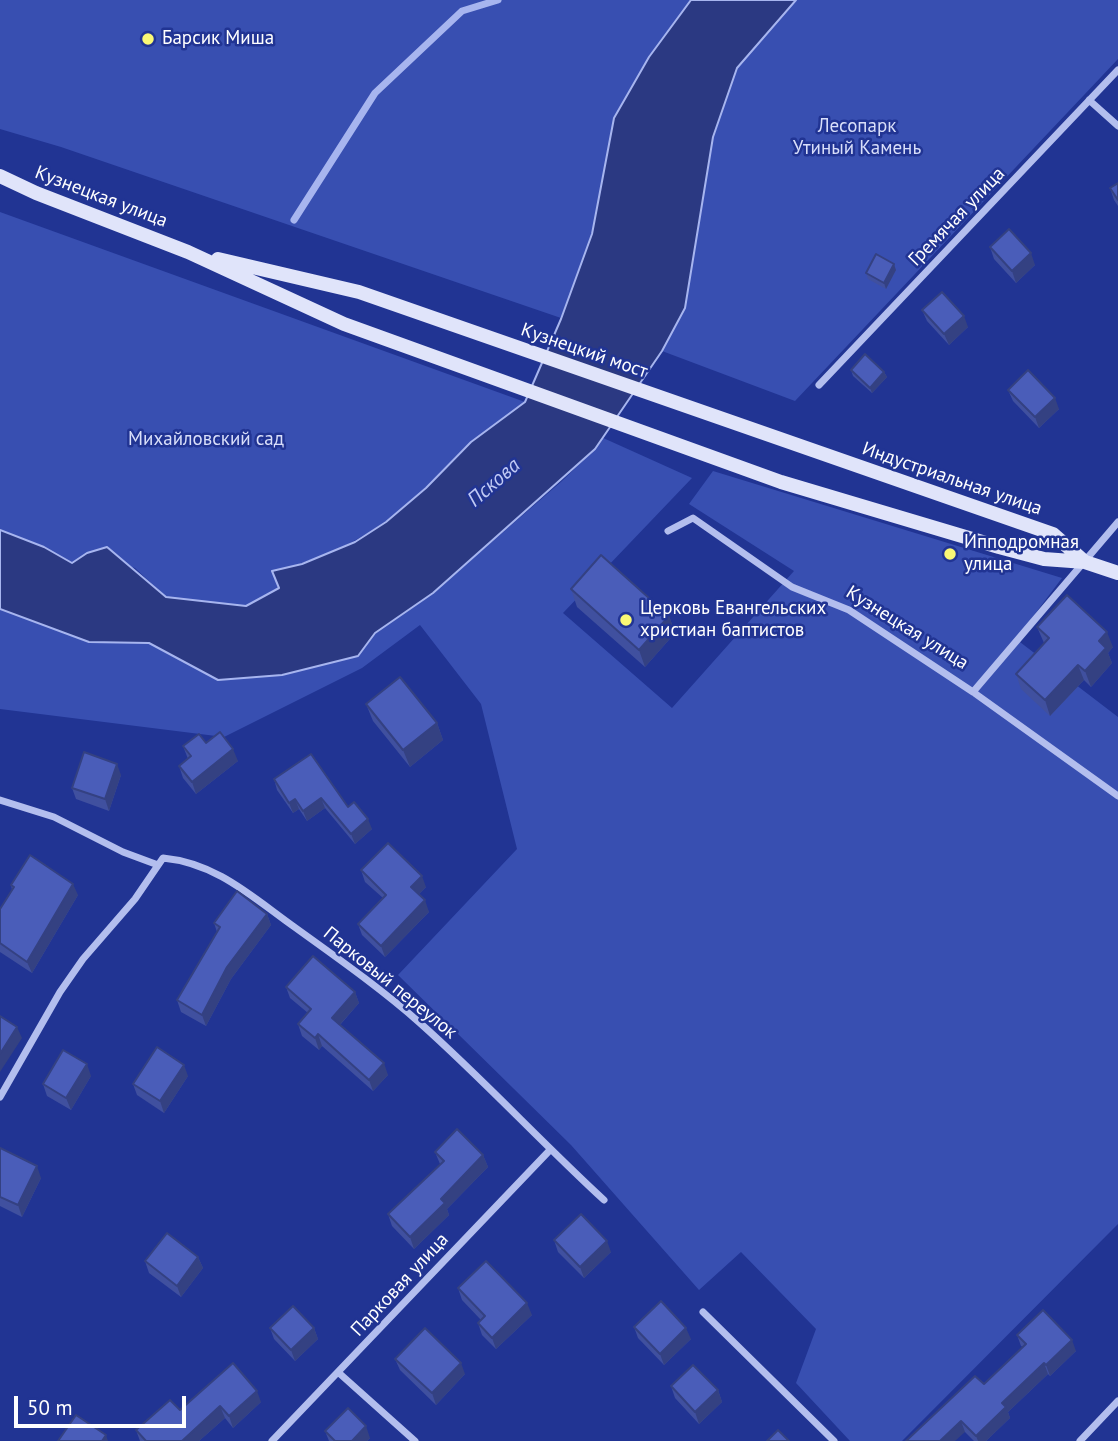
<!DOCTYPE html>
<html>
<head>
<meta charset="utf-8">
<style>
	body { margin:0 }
	#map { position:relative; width:1118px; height:1441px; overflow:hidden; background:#213493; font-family:"PT Sans",sans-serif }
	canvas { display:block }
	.scale { position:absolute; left:14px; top:1396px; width:172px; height:32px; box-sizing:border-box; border:4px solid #fff; border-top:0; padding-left:9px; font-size:21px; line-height:24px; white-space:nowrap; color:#fff; -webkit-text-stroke:5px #213493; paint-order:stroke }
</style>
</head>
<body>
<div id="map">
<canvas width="1118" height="1441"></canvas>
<div class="scale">50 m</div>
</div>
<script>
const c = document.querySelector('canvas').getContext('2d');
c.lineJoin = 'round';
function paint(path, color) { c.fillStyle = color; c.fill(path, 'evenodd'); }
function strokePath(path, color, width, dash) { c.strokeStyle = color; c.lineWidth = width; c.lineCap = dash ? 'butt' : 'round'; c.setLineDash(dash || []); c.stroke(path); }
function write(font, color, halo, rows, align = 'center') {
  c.font = font + ' "PT Sans",sans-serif'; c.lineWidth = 5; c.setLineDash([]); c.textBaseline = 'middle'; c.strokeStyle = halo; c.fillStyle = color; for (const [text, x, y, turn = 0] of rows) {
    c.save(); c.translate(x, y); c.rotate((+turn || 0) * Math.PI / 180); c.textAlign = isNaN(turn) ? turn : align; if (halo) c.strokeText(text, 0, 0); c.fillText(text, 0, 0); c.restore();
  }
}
const green = new Path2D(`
	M0,0H691L649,57L614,118L592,234L561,318L61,147L0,129Z
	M796,0H1118V59L795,401L662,351L685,308L713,137L737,68Z
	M0,212L525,402C508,415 490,427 473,440C456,454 442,472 427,487C383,530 332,557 273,571L279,587L246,606L166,597L135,568L87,553L72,563L44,547L0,530Z
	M601,437L692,478L563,613L672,708L794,571L689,504L713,471L1062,578L1016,639L1118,717V1224L902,1441H850L796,1383L816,1329L741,1252L699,1290L571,1145L398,975L517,849L481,704L420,625L362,668L224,737L0,709V609L89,642L149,643L218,680L310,667L358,656L375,633L433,593L562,481L595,449Z`);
const water = new Path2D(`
	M691,0H796L737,68L713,137L685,308L662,351L595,449L433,593L375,633L358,656L282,675L218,680L149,643L89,642L0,609V530L44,547L72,563L87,553L107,547L166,597L246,606L279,588L272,571L302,564L355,542L386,522L426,488L471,442L525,402L561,319L592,234L614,118L649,57Z`);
const stream = new Path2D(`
	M294,220L375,93L462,11L498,0`);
const street = new Path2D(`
	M1089,100L1118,126
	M819,385L1118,70
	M668,531L693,518L792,587L849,610L973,692L1118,796
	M973,692L1118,522
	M0,800L54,817L123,852L158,865
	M0,1097L60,992L83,959L135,899L163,858C216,863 251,896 293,926C336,957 379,987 420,1023C483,1079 541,1142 604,1200
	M703,1312L834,1441
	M339,1373L415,1441
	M272,1441L550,1150
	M1080,1441L1118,1401`);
const secondary = new Path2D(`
	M0,176L36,193L188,252L344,324L781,482L999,547L1044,559L1085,562L1118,573
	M218,259L359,292L1053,534L1085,562`);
const wall = new Path2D(`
	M1118,183V206L1114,200L1110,188Z
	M990,247L1035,265L1016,283L994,259Z
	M896,270L886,289L868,279L866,273Z
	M922,310L968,327L949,345L927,321Z
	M851,370L884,372L887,377L872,393L853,376Z
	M1008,390L1059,409L1039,428L1013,401Z
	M571,589L669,616L675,633L645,667L577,607Z
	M1037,627L1113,647L1108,653L1112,663L1091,687L1084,680L1050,716L1021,689L1016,674L1044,643Z
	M366,704L437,723L443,740L410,767L373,721Z
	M206,743L238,761L196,794L183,778L179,766L188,759L183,746Z
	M121,775L109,811L76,799L72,788Z
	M274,779L348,807L372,829L355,844L325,808L307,821L299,809L293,813L277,790Z
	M361,870L426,887L419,894L429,912L385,957L362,935L358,924L383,898L365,882Z
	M11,885L78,895L32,973L0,952V909L12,890Z
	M267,914L271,925L231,979L206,1026L181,1012L177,1000L217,932L214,923Z
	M286,987L355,992L359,1003L340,1025L388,1075L373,1091L322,1046L319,1050L302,1036L298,1024L308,1013L290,998Z
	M91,1076L71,1110L47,1096L43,1084Z
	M188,1076L164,1113L137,1095L133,1084Z
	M0,1148L41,1178L22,1217L0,1206Z
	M435,1152L483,1155L488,1167L447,1209L449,1215L414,1249L392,1226L388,1214L440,1164Z
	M554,1240L611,1252L584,1278L558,1252Z
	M198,1257L203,1268L181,1297L149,1273L145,1261Z
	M458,1288L532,1315L496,1349L482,1335L478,1323L481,1320L462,1300Z
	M634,1327L691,1339L664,1365L638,1338Z
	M270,1328H314L318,1339L295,1361L274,1339Z
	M1017,1335L1076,1351L1050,1376L1048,1374L1008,1412L1010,1418L986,1441H974L965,1432L906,1441L984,1384L1023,1347L1021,1346Z
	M395,1359L465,1374L436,1405L400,1370Z
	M671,1386L718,1390L722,1402L699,1424L675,1398Z
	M261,1402L233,1428L225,1418L199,1441H140L136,1430L180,1410Z
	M325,1431L370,1438L367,1441H329Z`);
const shadedWall = new Path2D(`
	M1031,253L1035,265L1016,283L1012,271Z
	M894,264L896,270L886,289L884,283Z
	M964,316L968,327L949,345L944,334Z
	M884,372L887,377L872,393L870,388Z
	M1055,398L1059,409L1039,428L1035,417Z
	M669,616L675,633L645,667L639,650Z
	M1107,632L1113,647L1108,653L1112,663L1091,687L1085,671L1099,641Z
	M1078,665L1084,680L1050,716L1045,700Z
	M437,723L443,740L410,767L403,750Z
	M233,749L238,761L196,794L192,782Z
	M117,764L121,775L109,811L105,799Z
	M321,798L325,808L307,821L303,811Z
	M295,799L299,809L293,813L289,803Z
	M368,819L372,829L355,844L351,834Z
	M422,876L426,887L415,898L411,887Z
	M73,884L78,895L32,973L27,962Z
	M425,900L429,912L385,957L381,946Z
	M267,914L271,925L231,979L206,1026L202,1015L227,967Z
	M355,992L359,1003L336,1029L332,1018Z
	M17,1027L22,1038L0,1072V1054Z
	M318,1034L322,1046L319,1050L315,1038Z
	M384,1063L388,1075L373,1091L369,1080Z
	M87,1064L91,1076L71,1110L66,1098Z
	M184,1065L188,1076L164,1113L160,1101Z
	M483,1155L488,1167L447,1209L449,1215L414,1249L410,1237L441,1199Z
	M37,1166L41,1178L22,1217L18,1205Z
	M607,1241L611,1252L584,1278L580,1267Z
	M198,1257L203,1268L181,1297L177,1286Z
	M527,1303L532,1315L496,1349L492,1338Z
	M314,1328L318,1339L295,1361L291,1350Z
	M686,1328L691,1339L664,1365L660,1354Z
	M1072,1340L1076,1351L1050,1376L1046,1365Z
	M461,1363L465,1374L436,1405L432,1393Z
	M1044,1363L1048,1374L1008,1412L1010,1418L986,1441H978L976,1436L1002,1403Z
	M718,1390L722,1402L699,1424L695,1412Z
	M257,1391L261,1402L233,1428L229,1416Z
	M220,1406L225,1418L199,1441H182Z
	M961,1421L965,1432L955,1441H940Z
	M366,1426L370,1438L367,1441H352Z
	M106,1435L108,1441H102Z`);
const building = new Path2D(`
	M1118,183V200L1110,188Z
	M1009,229L1031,253L1012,271L990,247Z
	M876,254L894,264L884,283L866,273Z
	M942,292L964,316L944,334L922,310Z
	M865,354L884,372L870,388L851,370Z
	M1028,370L1055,398L1035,417L1008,390Z
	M601,555L669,616L639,650L571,589Z
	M1067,595L1107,632L1099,641L1106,648L1085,671L1078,665L1045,700L1016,674L1049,638L1037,627Z
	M400,677L437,723L403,750L366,704Z
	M220,732L233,749L192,782L179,766L191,756L183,746L199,734L206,743Z
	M84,752L117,764L105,799L72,788Z
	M311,754L348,807L354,802L368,819L351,834L321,798L303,811L295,799L289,803L274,779Z
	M388,843L422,876L411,887L425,900L381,946L358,924L386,895L361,870Z
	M30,855L73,884L27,962L0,943V909L14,887L11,885Z
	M237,891L267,914L227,967L202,1015L177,1000L220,927L214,923Z
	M313,956L355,992L332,1018L384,1063L369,1080L318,1034L315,1038L298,1024L311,1009L286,987Z
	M0,1016L17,1027L0,1054Z
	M157,1047L184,1065L160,1101L133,1084Z
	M63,1050L87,1064L66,1098L43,1084Z
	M457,1129L483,1155L441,1199L445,1203L410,1237L388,1214L444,1161L435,1152Z
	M0,1148L37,1166L18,1205L0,1197Z
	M581,1214L607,1241L580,1267L554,1240Z
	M167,1233L198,1257L177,1286L145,1261Z
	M486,1261L527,1303L492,1338L478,1323L485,1316L458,1288Z
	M661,1301L686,1328L660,1354L634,1327Z
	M293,1306L314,1328L291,1350L270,1328Z
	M1043,1310L1072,1340L1046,1365L1044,1363L1002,1403L1006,1407L976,1436L961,1421L940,1441H906L975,1376L984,1384L1026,1344L1017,1335Z
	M425,1328L461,1363L432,1393L395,1359Z
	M233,1363L257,1391L229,1416L220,1406L182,1441H146L136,1430L170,1400L180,1410Z
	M693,1365L718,1390L695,1412L671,1386Z
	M348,1408L366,1426L352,1441H335L325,1431Z
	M76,1415L106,1435L102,1441H58Z
	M778,1430L789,1441H767Z`);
const markers = [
	[148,39,7,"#faf875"],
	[950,554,7,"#faf875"],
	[626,620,7,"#faf875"]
];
const poiNames = [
	["Барсик Миша",162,39],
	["Ипподромная",964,543],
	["улица",964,565],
	["Церковь Евангельских",640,609],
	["христиан баптистов",640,631]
];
const parkNames = [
	["Лесопарк",857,127],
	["Утиный Камень",857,149],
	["Михайловский сад",206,440]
];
const streetNames = [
	["Кузнецкая улица",101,197,21],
	["Гремячая улица",957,217,-46],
	["Кузнецкий мост",584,351,19],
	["Индустриальная улица",952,479,19],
	["Кузнецкая улица",907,628,32],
	["Парковый переулок",390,983,39],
	["Парковая улица",400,1285,-47]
];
const waterNames = [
	["Пскова",494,483,-41]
];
paint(green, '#384fb1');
paint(water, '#2b3982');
strokePath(water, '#a7b5ef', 2);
strokePath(stream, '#a7b5ef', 7);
strokePath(street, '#b3beee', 7);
strokePath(secondary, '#e0e4fa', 14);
paint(wall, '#40509f');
paint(shadedWall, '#344182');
paint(building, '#4a5db9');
strokePath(building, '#344182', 2);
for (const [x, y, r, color] of markers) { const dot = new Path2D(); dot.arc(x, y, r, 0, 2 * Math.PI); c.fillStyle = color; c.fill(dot); strokePath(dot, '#213493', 2.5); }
write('19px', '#fff', '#213493', poiNames, 'left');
write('19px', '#d9dffa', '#213493', parkNames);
write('19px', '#fff', '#213493', streetNames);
write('italic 21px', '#c0c9f4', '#213493', waterNames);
</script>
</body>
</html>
